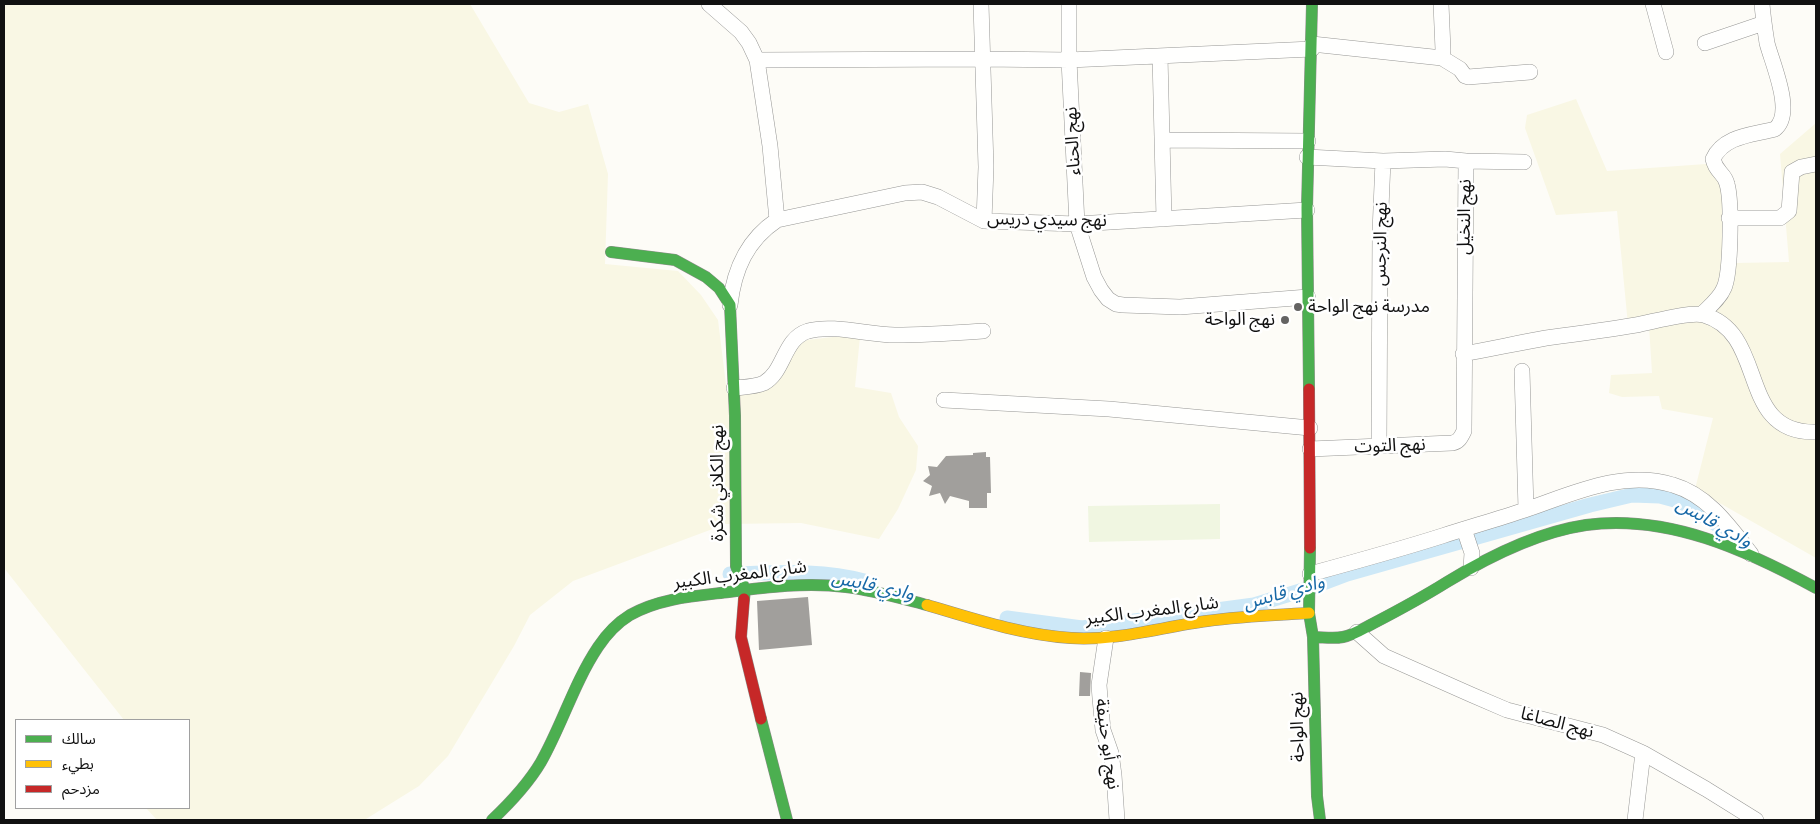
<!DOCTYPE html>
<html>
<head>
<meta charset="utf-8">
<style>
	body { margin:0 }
	#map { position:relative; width:1820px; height:824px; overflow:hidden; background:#fdfcf7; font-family:Bitter,"Noto Sans Arabic",serif }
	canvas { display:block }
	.frame { position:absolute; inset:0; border:5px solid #111; pointer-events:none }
	.legend { position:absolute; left:15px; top:719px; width:175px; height:90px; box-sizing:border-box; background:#fff; border:1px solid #a0a0a0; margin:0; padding:6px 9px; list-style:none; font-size:15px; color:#111 }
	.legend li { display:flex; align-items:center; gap:10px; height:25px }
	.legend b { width:25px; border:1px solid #a0a0a0 }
</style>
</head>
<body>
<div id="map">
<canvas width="1820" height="824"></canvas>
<div class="frame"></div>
<ul class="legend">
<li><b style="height:6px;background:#4caf50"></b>سالك</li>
<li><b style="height:6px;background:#ffc107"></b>بطيء</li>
<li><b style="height:6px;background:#c62828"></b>مزدحم</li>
</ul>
</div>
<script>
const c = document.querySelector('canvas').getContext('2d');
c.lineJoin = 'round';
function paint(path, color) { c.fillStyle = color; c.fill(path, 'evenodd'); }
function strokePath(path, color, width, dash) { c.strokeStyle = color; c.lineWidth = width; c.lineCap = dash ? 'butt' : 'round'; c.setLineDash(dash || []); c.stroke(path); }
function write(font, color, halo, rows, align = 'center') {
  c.font = font + ' Bitter,"Noto Sans Arabic",serif'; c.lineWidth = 5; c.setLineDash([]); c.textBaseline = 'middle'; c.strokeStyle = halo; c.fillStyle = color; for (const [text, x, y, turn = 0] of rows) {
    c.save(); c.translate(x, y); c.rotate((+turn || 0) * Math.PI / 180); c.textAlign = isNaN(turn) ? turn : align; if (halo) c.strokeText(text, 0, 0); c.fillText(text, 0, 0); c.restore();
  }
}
const farmland = new Path2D(`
	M4,4H470L529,103L559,112L588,104L608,174L605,264L678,271L701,295L718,320L727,393L740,395L799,344L807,340L850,335L860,337L855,387L891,393L899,417L918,446L916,470L898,509L879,539L801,523L726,524L573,581L530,615L514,646L448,756L419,786L366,819L157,820L146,808H189V720H124L4,568Z
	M1576,99L1607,171L1720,163L1736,263L1789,262L1780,154L1816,123V558L1695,489L1713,418L1662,409L1659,396L1622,397L1609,393L1611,375L1652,373L1649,326L1628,325L1617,211L1556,215L1525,128L1527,115Z`);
const pitch = new Path2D(`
	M1220,504V539L1089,542L1088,506Z`);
const canal = new Path2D(`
	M730,574C774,573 821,569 864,581
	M1007,618L1082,628L1254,605L1310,588L1347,574L1590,505L1632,495L1660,496L1682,502L1733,535`);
const building = new Path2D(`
	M986,452V457H990L991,493H987V508H969V501L950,496L945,504L940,493L929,496L932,486L923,481L930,475L928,466L937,467L946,456L973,455V453Z
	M808,597L812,645L759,650L757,601Z
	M1080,672L1091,673L1090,696H1079Z`);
const street = new Path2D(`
	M709,4L741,32L749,43L757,60L770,146L777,220
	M981,4L986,167L984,221
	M1069,4V60L1077,224L1094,277L1101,290L1108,299L1116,304L1123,305L1180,307L1308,297
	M1653,4L1666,52
	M1705,43L1764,23
	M1312,44L1442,58L1443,50L1441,4
	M1160,56L1164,219
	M1442,58L1460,69L1465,76L1468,77L1530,72
	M757,60L982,59L1069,60L1312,49
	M1162,140L1308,141
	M1307,157L1383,161L1445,159L1466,161L1464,431C1461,437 1459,442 1452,443L1310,449
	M1466,161L1524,162
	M1729,218H1780L1789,211L1792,172L1801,167L1816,164
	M730,305C734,269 747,240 777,220L905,193L922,192L938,197L984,221L1077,224L1307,210
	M1702,314C1710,306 1720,298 1724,288C1731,273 1732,201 1727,184C1725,173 1716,173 1713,159C1724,135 1754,135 1775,129C1795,113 1772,63 1767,43C1765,30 1763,17 1762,4
	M1463,354C1491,349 1518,343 1546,338C1576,334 1606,330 1636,325C1653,322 1689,311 1704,315C1769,334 1736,434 1816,432
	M1522,371L1526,509
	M734,388C744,387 755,387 764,383C785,371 783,339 808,331C833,324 869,335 895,335C924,335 954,333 983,331
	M944,400L1109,409L1310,428
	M1379,446L1380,232L1383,161
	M1464,529L1472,553L1471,568
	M1310,574C1354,562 1398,550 1442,536C1470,527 1498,519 1525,510C1572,494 1623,469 1673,485C1708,495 1730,527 1751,554
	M1357,632L1384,656L1472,695L1507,710L1603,735L1643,753L1706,789L1756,820
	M1106,638L1099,685L1100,698L1103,730L1111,753L1114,775L1117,820
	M1635,820L1643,753`);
const fast = new Path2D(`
	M611,252L675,260L706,277L719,288L730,305L735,416L736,566L745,590L744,599
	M1309,389L1307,208L1312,4
	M1310,548L1309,613L1313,637L1317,796L1320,820
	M1313,637C1323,637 1333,639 1343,637C1354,635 1364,628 1374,623C1399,610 1423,597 1447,582C1488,557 1538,532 1586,525C1668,514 1746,550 1816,588
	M761,719L787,820
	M492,820C510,803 528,784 541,762C562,725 574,683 598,647C606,635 617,623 630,615C660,598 695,596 729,592C767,587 807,582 846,587C873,590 900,598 927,605`);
const slow = new Path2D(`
	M927,605C974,619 1022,635 1071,638C1117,641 1161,627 1207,621C1240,616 1275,615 1309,613`);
const jam = new Path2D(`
	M1309,389L1310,548
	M744,599L741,637L761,719`);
const markers = [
	[1298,307,5,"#646362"],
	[1285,320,5,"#646362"]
];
const streetNames = [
	["نهج الحناء",1073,141,-93],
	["نهج النخيل",1465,217,-89],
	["نهج سيدي دريس",1047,220,1],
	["نهج النرجس",1381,244,-89],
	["نهج التوت",1390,446,-2],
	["نهج الكلاني شكرة",718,483,-90],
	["شارع المغرب الكبير",740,575,-7],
	["شارع المغرب الكبير",1152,611,-7],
	["نهج الصاغا",1557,723,15],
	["نهج الواحة",1298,727,-91],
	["نهج أبو حنيفة",1107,744,82]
];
const poiNames = [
	["مدرسة نهج الواحة",1308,307],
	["نهج الواحة",1275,320,"right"]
];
const waterNames = [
	["وادي قابس",1714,523,29],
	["وادي قابس",873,586,12],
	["وادي قابس",1284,593,-16]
];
paint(farmland, '#f9f7e4');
paint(pitch, '#f0f6e1');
strokePath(canal, '#cde8f7', 15);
paint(building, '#a19f9c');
strokePath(street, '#979795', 16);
strokePath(fast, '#8e8d8b', 12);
strokePath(slow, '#8e8d8b', 12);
strokePath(jam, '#8e8d8b', 12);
strokePath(street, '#fffffe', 15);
strokePath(fast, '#4caf50', 11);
strokePath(slow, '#ffc107', 11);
strokePath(jam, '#c62828', 11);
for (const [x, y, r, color] of markers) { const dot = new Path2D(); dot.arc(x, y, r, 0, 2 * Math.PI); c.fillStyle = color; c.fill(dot); strokePath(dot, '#fff', 2); }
write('18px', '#111', '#fff', streetNames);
write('18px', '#111', '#fff', poiNames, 'left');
write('italic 19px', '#1768a6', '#fff', waterNames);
</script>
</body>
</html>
